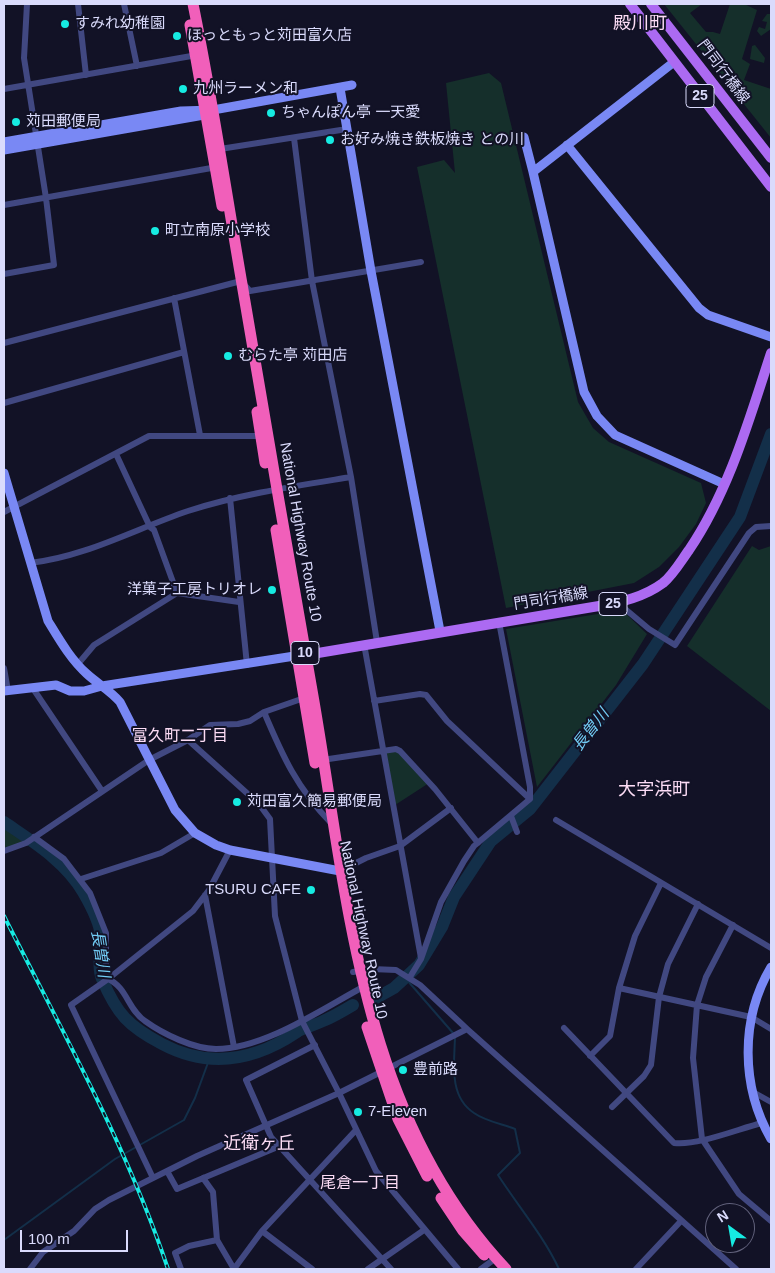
<!DOCTYPE html>
<html>
<head>
<meta charset="utf-8">
<style>
	body { margin:0 }
	#map { position:relative; width:775px; height:1273px; overflow:hidden; background:#121226; font-family:Arial,sans-serif }
	canvas { display:block }
	.frame { position:absolute; inset:0; border:5px solid #dadbfc; pointer-events:none }
	.north { position:absolute; left:705px; top:1203px; width:50px; height:50px; box-sizing:border-box; background:#121226; border:1px solid #62627c; border-radius:50%; rotate:328deg; font-size:14px; font-weight:700; line-height:20px; text-align:center; color:#dadbfc }
	.north::after { content:''; display:block; margin:auto; width:18px; height:22px; background:#16ebe2; clip-path:polygon(50% 0,100% 100%,50% 72%,0 100%) }
	.scale { position:absolute; left:20px; top:1230px; width:108px; height:22px; box-sizing:border-box; border:2px solid #dadbfc; border-top:0; padding-left:6px; font-size:15px; line-height:18px; white-space:nowrap; color:#dadbfc; -webkit-text-stroke:4px #121226; paint-order:stroke }
</style>
</head>
<body>
<div id="map">
<canvas width="775" height="1273"></canvas>
<div class="frame"></div>
<div class="north">N</div>
<div class="scale">100 m</div>
</div>
<script>
const c = document.querySelector('canvas').getContext('2d');
c.lineJoin = 'round';
function paint(path, color) { c.fillStyle = color; c.fill(path, 'evenodd'); }
function strokePath(path, color, width, dash) { c.strokeStyle = color; c.lineWidth = width; c.lineCap = dash ? 'butt' : 'round'; c.setLineDash(dash || []); c.stroke(path); }
function write(font, color, halo, rows, align = 'center') {
  c.font = font + ' Arial,"Noto Sans JP",sans-serif'; c.lineWidth = 4; c.setLineDash([]); c.textBaseline = 'middle'; c.strokeStyle = halo; c.fillStyle = color; for (const [text, x, y, turn = 0] of rows) {
    c.save(); c.translate(x, y); c.rotate((+turn || 0) * Math.PI / 180); c.textAlign = isNaN(turn) ? turn : align; if (halo) c.strokeText(text, 0, 0); c.fillText(text, 0, 0); c.restore();
  }
}
const green = new Path2D(`
	M664,4H702L690,13L706,32H713L720,34L730,4H744L757,10L742,59L750,64L744,80L771,89V138Z
	M767,14H771V29L761,36L757,31L759,27L765,29L767,22L762,21Z
	M755,45L765,58L764,63L750,59L752,46Z
	M489,73L501,83L578,402L593,428L609,442L701,483L706,503L696,524L679,547L659,567L634,583L506,608L417,167L444,160L455,173L446,83Z
	M752,546L759,550L771,546V711L687,646Z
	M622,610L647,634L616,685L537,787L506,629Z
	M396,749L429,783L392,807L383,752Z
	M4,822L30,840L4,851Z`);
const stream = new Path2D(`
	M407,980L453,1033
	M455,1038C454,1064 449,1097 474,1113C485,1121 502,1124 515,1129L520,1153L498,1175C518,1206 543,1235 559,1269
	M4,1240L115,1159L184,1120L195,1098L209,1060`);
const river = new Path2D(`
	M4,822C33,842 65,861 83,892C90,904 100,923 101,937C101,950 97,967 102,979C117,1014 128,1026 162,1044C209,1069 254,1061 297,1032C300,1029 315,1025 323,1021C333,1017 343,1011 353,1005
	M376,998L394,988L419,965L442,927L454,897L491,841L530,809L643,664L740,517L771,434`);
const street = new Path2D(`
	M78,4L86,75
	M124,4L137,66
	M4,89L197,55
	M294,138L312,281L351,477L377,642
	M220,149L347,129
	M4,205L217,167
	M4,274L54,265L46,198L24,58L27,4
	M174,298L200,435
	M4,343L241,281L250,291L421,262
	M4,403L184,352
	M116,454L150,527L154,530L177,593
	M230,498L247,665
	M4,512L149,436H262
	M30,563C85,557 135,529 188,511C241,494 296,486 351,477
	M618,603L649,629L675,645L749,533L756,527L771,526
	M364,644L421,958
	M78,664L94,645L177,593L239,602
	M4,668L8,691
	M32,687L102,791
	M374,701L420,694L426,695L447,721L530,799
	M264,712C283,757 297,788 331,823
	M188,740L259,804L270,819L275,916L302,1021L339,1093L376,1171L458,1269
	M322,760L396,749L400,751L435,789L478,843
	M511,816L517,832
	M556,820L771,948
	M34,837L64,859L90,893L106,933V974L108,979C127,987 128,1010 145,1021C163,1034 194,1049 216,1049C264,1049 322,1009 363,987
	M4,851L26,843L149,760L188,740L210,725L238,724L250,721L264,712L307,697
	M340,871L366,858L400,846L451,808
	M81,879L161,853L195,833
	M205,895L234,1047
	M733,925L706,977L697,1005L693,1058L702,1139L739,1194L771,1221
	M353,972L372,969L396,970L420,985L467,1029L736,1269
	M410,977L421,959L441,902L464,861L474,846L530,799V787L499,622
	M619,988L751,1017L771,1029
	M564,1028L674,1143C697,1146 738,1129 762,1123
	M315,1045L246,1080L271,1137L391,1269
	M590,1056L610,1036L619,988L635,936L661,883
	M753,1092L771,1102
	M612,1107L644,1076L651,1065L659,997L668,964L698,904
	M167,1171L177,1189L280,1146
	M153,1178L71,1005L108,979L193,911L209,890L230,850
	M203,1178L213,1192L217,1240L234,1269L262,1231L356,1130
	M262,1231L312,1269
	M30,1269L43,1252L74,1231L95,1209L109,1200L197,1156L339,1093L467,1029
	M181,1269L175,1253L189,1246L217,1240
	M368,1269L424,1230
	M481,1269L496,1258
	M636,1269L681,1221`);
const secondary = new Path2D(`
	M674,62L533,172L584,392L597,416L615,435L724,484
	M340,88L371,271L440,631
	M524,137L533,172
	M4,142L181,111L213,110L352,85
	M567,145L699,308L708,315L771,337
	M4,150L204,115
	M4,473L48,621C59,639 71,660 87,674C98,684 111,691 120,702L175,810L195,833L216,845L230,850L340,871
	M4,691L56,685L70,691H84L102,686L301,655
	M771,967C740,1019 741,1087 771,1139`);
const primary = new Path2D(`
	M630,4L771,187
	M651,4L771,158
	M306,655L599,606C622,602 644,597 663,583C673,575 681,561 689,550C729,491 749,420 771,353`);
const highway = new Path2D(`
	M193,4C212,97 226,191 242,284C265,421 289,559 313,696C348,896 359,1113 506,1269
	M190,25L222,206
	M257,412L265,463
	M276,530L315,763
	M367,1027L398,1119L427,1176
	M441,1198L463,1231L484,1255`);
const rail = new Path2D(`
	M4,916C62,1031 127,1146 168,1269`);
const markers = [
	[65,24,5,"#16ebe2"],
	[177,36,5,"#16ebe2"],
	[183,89,5,"#16ebe2"],
	[271,113,5,"#16ebe2"],
	[16,122,5,"#16ebe2"],
	[330,140,5,"#16ebe2"],
	[155,231,5,"#16ebe2"],
	[228,356,5,"#16ebe2"],
	[272,590,5,"#16ebe2"],
	[237,802,5,"#16ebe2"],
	[311,890,5,"#16ebe2"],
	[403,1070,5,"#16ebe2"],
	[358,1112,5,"#16ebe2"]
];
const shields = [
	[700,96,28],
	[613,604,28],
	[305,653,28]
];
const shieldNames = [
	["25",700,96],
	["25",613,604],
	["10",305,653]
];
const poiNames = [
	["すみれ幼稚園",75,24],
	["ほっともっと苅田富久店",187,36],
	["九州ラーメン和",193,89],
	["ちゃんぽん亭 一天愛",281,113],
	["苅田郵便局",26,122],
	["お好み焼き鉄板焼き との川",340,140],
	["町立南原小学校",165,231],
	["むらた亭 苅田店",238,356],
	["洋菓子工房トリオレ",262,590,"right"],
	["苅田富久簡易郵便局",247,802],
	["TSURU CAFE",301,890,"right"],
	["豊前路",413,1070],
	["7-Eleven",368,1112]
];
const streetNames = [
	["門司行橋線",723,72,53],
	["National Highway Route 10",300,532,80],
	["門司行橋線",551,599,-9],
	["National Highway Route 10",363,930,78]
];
const waterNames = [
	["長曽川",591,730,-52],
	["長曽川",100,954,81]
];
const neighbourhoodNames = [
	["富久町二丁目",180,737],
	["尾倉一丁目",360,1184]
];
const quarterNames = [
	["殿川町",640,24],
	["大字浜町",654,790],
	["近衛ヶ丘",259,1144]
];
paint(green, '#152f2b');
strokePath(stream, '#132f49', 2);
strokePath(river, '#132f49', 12);
strokePath(street, '#414881', 6);
strokePath(secondary, '#7988f4', 9);
strokePath(primary, '#ac6af2', 10);
strokePath(highway, '#f15fba', 11);
strokePath(rail, '#16ebe2', 4);
strokePath(rail, '#121226', 2, [5.5]);
for (const [x, y, r, color] of markers) { const dot = new Path2D(); dot.arc(x, y, r, 0, 2 * Math.PI); c.fillStyle = color; c.fill(dot); strokePath(dot, '#121226', 2); }
for (const [x, y, w] of shields) { const box = new Path2D(); box.roundRect(x - w / 2, y - 11.5, w, 23, 4); c.fillStyle = '#121226'; c.fill(box); strokePath(box, '#dadbfc', 1); }
write('bold 14px', '#dadbfc', null, shieldNames);
write('15px', '#dadbfc', '#121226', poiNames, 'left');
write('15px', '#dadbfc', '#121226', streetNames);
write('italic 16px', '#71caf3', '#121226', waterNames);
write('16px', '#fcdcf5', '#121226', neighbourhoodNames);
write('18px', '#fcdcf5', '#121226', quarterNames);
</script>
</body>
</html>
